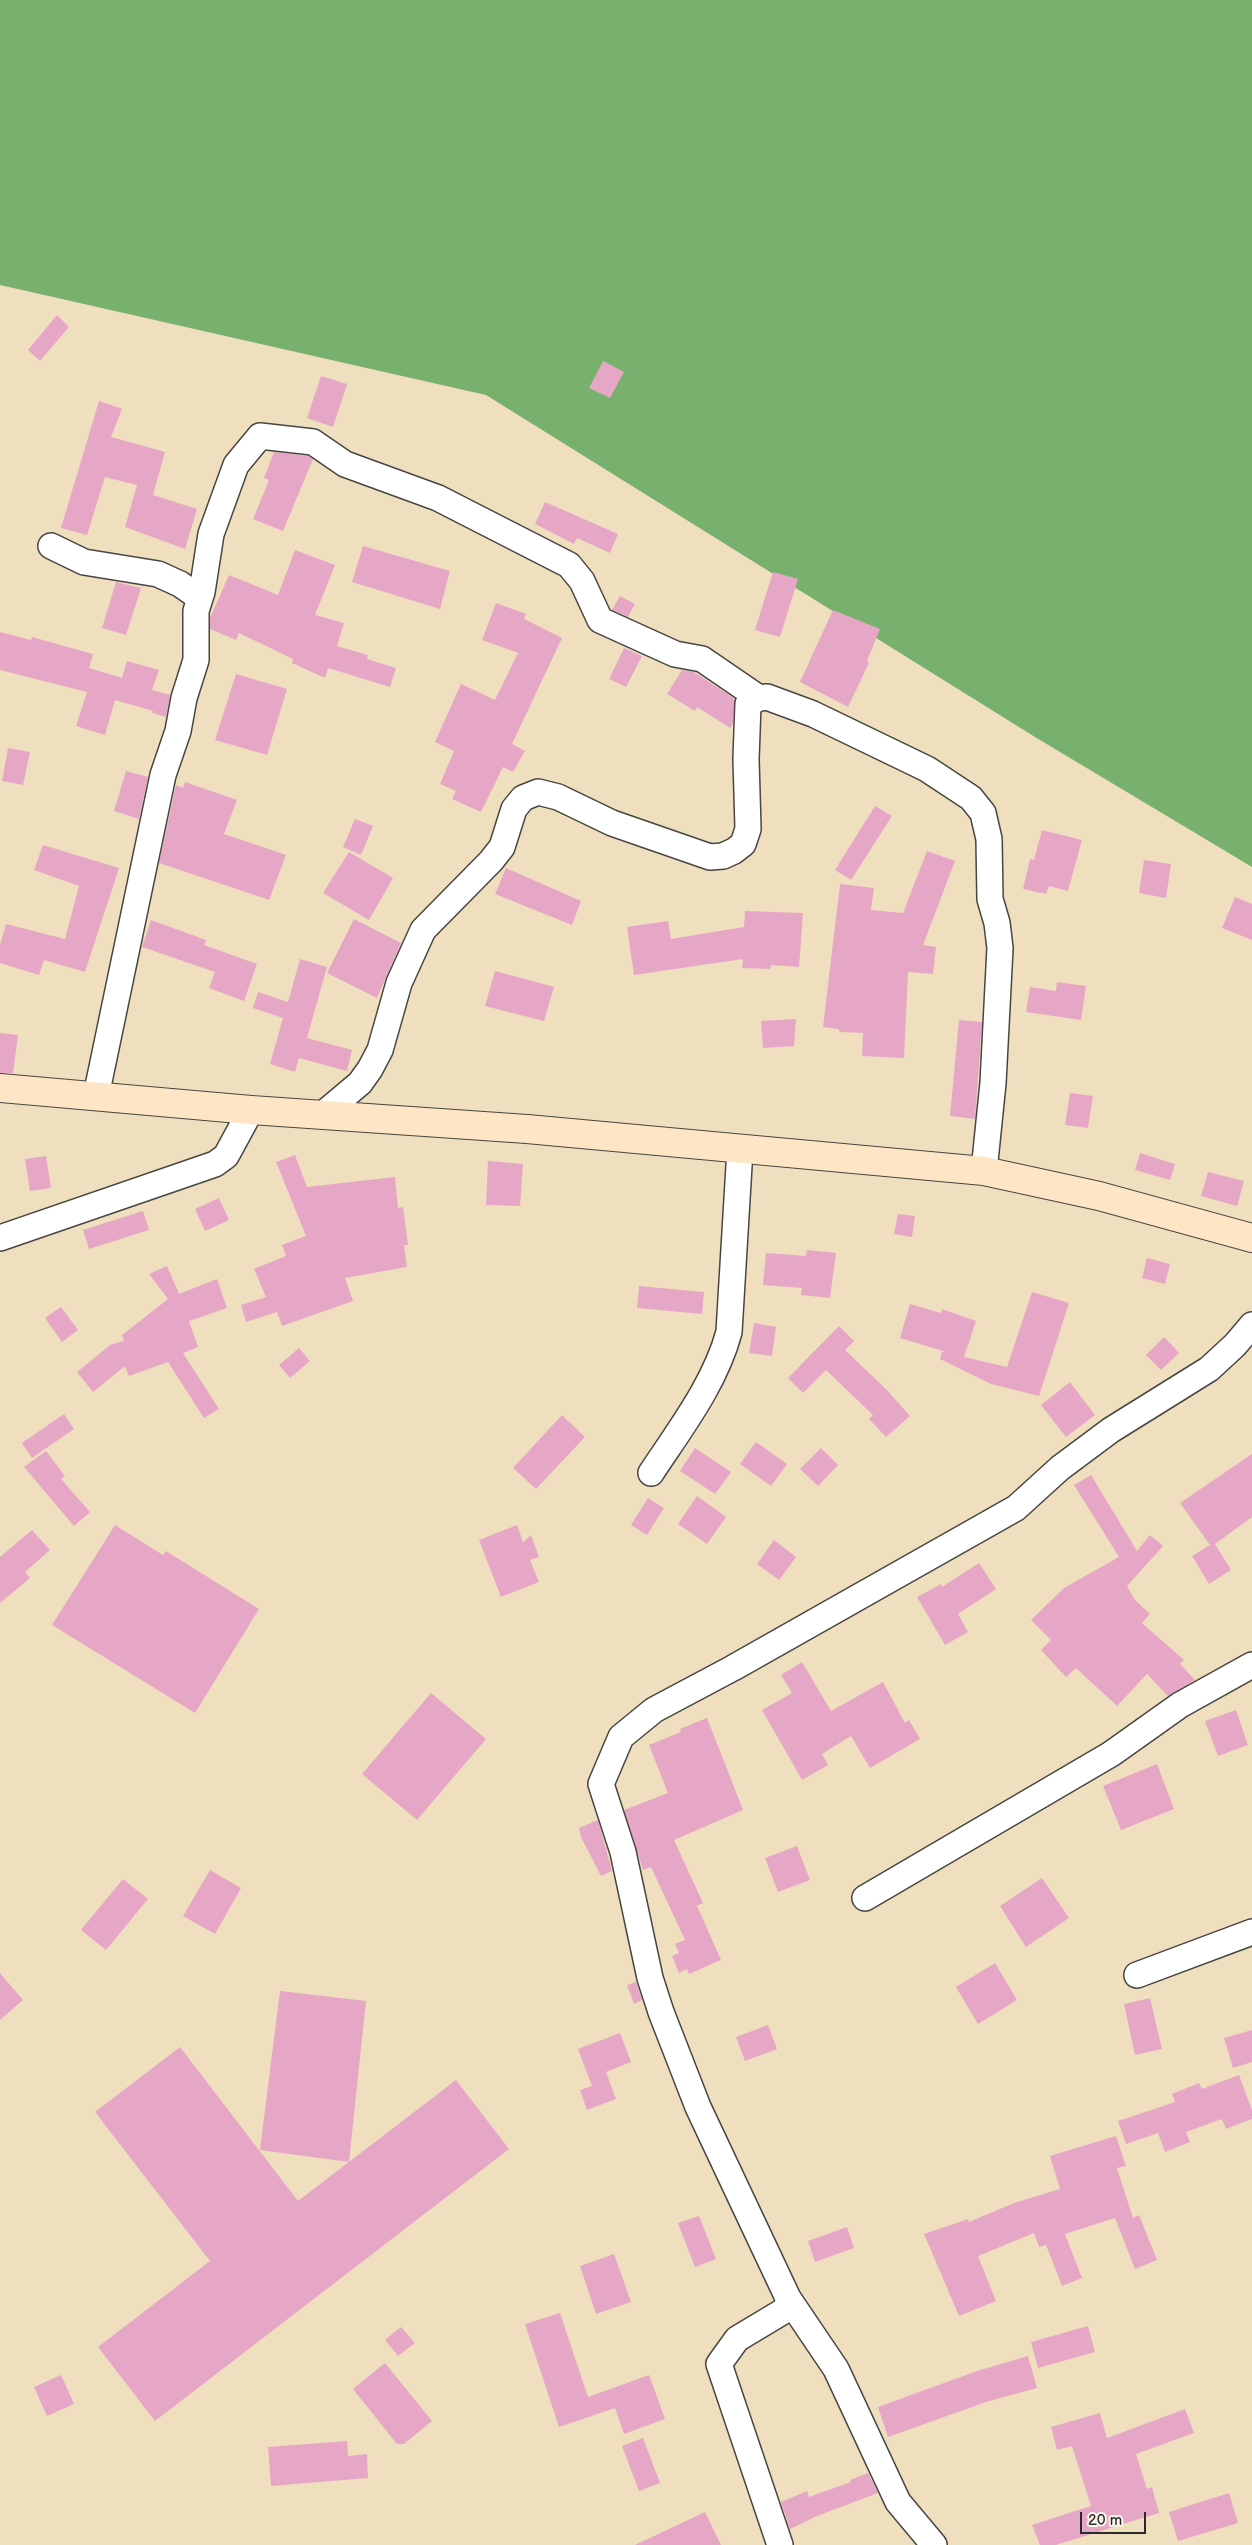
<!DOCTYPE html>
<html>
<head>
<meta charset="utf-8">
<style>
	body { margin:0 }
	#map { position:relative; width:1252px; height:2545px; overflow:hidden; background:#efdfbf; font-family:"Balsamiq Sans",sans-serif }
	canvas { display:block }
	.scale { position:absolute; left:1080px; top:2512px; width:66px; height:22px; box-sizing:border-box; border:2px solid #2b2b2b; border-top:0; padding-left:6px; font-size:15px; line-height:18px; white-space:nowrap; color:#2b2b2b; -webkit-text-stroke:4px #fbf7ec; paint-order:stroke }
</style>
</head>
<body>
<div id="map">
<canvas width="1252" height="2545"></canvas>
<div class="scale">20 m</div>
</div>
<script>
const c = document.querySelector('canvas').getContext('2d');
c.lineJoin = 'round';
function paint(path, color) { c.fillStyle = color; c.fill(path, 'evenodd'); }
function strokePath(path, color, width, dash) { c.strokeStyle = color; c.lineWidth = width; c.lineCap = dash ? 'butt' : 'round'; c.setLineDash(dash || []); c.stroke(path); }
const forest = new Path2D(`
	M0,0H1252V867L1035,737L486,395L0,285Z`);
const building = new Path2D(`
	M57,315L69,327L40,361L28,350Z
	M603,361L624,372L610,398L589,388Z
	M321,376L347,384L333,427L307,418Z
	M99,401L122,409L111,437L165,452L153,495L197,509L185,549L125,527L137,485L105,477L87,535L61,528Z
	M274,452L308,456L313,459L283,531L253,519L269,480L264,478Z
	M545,502L618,534L610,553L577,538L574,544L535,524Z
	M363,546L450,571L440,609L352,582Z
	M295,550L335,565L315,615L344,623L337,646L368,655L367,659L396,668L390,687L328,668L325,678L292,663L293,659L239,633L236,640L210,629V618L229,575L278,595Z
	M773,572L798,579L780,637L755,630Z
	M116,582L141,588L126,635L102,628Z
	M620,596L635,604L628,617L612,610Z
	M496,603L526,614L524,619L562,638L512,744L525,751L513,772L503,767L481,812L452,799L456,791L440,784L454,751L435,742L461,684L495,700L518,653L482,640Z
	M833,610L880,629L867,661L869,663L848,707L800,682Z
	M0,632L31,640L32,637L93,654L89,668L122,678L127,661L159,670L152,690L170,695L166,717L152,713L153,711L115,700L105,735L76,726L87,692L0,670Z
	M624,648L642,656L626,687L609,679Z
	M682,670L694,672L735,699L733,724L730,728L697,707L695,711L667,694Z
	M236,674L287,689L267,755L215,740Z
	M8,748L30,752L23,785L2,781Z
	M126,771L148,777L139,819L114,811Z
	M185,782L237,800L224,834L286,855L269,900L159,863L176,785L183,788Z
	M875,806L892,816L851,880L835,870Z
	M355,819L373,826L361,855L343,847Z
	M1042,830L1082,840L1068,891L1049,886L1046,894L1023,889L1030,859L1034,860Z
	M43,845L119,868L85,972L44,960L39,975L0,963V945L6,924L65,939L79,886L34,870Z
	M927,851L955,861L923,945L936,947L933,974L908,972L904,1058L862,1056L863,1033L840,1032L838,1029L823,1027L840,884L874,888L871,910L903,913Z
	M349,852L393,878L369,920L323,893Z
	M1144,860L1171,864L1166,898L1139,893Z
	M506,868L581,901L572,925L495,894Z
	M1235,897L1252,904V940L1222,928Z
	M745,911L803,913L799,967L771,965L770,969L742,968L743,959L634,975L627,927L668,921L671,939L744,927Z
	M354,919L401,943L377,998L327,973Z
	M151,920L206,940L204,945L257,964L244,1001L209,988L215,972L142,947Z
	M300,959L327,967L307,1038L352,1050L347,1071L299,1058L295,1072L270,1064L283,1018L253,1008L258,992L288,1002Z
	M495,971L554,987L544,1021L485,1006Z
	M1057,982L1086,986L1081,1020L1026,1012L1030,987L1056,991Z
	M796,1019L794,1046L763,1048L761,1021Z
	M959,1020L982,1022L975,1119L950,1116Z
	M0,1033L18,1035L13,1073H0Z
	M1070,1093L1093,1096L1088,1128L1065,1125Z
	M1140,1153L1175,1164L1170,1180L1135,1170Z
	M295,1155L307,1187L395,1177L398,1208L403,1207L408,1245H404L407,1267L345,1278L353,1301L282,1326L277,1312L246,1322L241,1305L266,1297L254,1269L286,1256L282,1245L306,1236L276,1162Z
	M46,1156L51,1188L30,1191L25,1159Z
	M488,1161L523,1164L520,1206L486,1205Z
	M1208,1172L1244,1181L1237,1206L1201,1196Z
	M219,1198L229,1220L205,1231L195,1209Z
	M143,1211L149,1230L89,1249L83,1230Z
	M898,1214L915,1216L912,1237L894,1234Z
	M807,1250L836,1253L830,1298L801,1295L802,1288L763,1285L766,1253L806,1256Z
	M1147,1258L1170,1264L1165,1284L1142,1278Z
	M167,1266L179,1294L217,1279L227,1308L189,1321L198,1347L183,1353L219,1409L204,1418L168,1362L129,1376L125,1366L93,1392L77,1372L110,1345L124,1341L122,1335L168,1299L149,1274Z
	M639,1286L704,1292L702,1314L637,1308Z
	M1032,1292L1069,1303L1039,1396L991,1384L940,1359L942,1352H946L900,1338L910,1304L941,1313L942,1309L976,1321L964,1357L1007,1367Z
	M61,1307L78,1330L62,1342L45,1318Z
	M754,1323L776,1327L772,1356L749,1353Z
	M839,1326L854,1341L845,1350L886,1389L910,1416L886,1437L869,1419L873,1415L826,1370L803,1393L788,1378Z
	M1164,1337L1179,1353L1161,1370L1146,1355Z
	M299,1348L310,1361L290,1378L279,1365Z
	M1070,1382L1095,1415L1066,1437L1041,1405Z
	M64,1414L74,1429L32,1458L22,1443Z
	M562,1415L585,1437L536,1489L513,1468Z
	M756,1442L787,1464L771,1486L740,1464Z
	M695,1448L731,1472L715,1494L680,1471Z
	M821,1448L838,1465L818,1486L800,1469Z
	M46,1451L65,1476L61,1479L90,1512L74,1526L24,1467Z
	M1252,1454V1517L1215,1544L1231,1570L1209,1584L1192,1556L1210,1545L1180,1503Z
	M1091,1475L1137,1551L1150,1535L1163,1546L1127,1586L1135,1600L1150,1614L1142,1623L1184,1660L1180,1664L1195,1680L1168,1696L1147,1674L1117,1706L1076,1668L1066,1677L1041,1650L1051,1640L1031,1620L1064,1588L1119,1557L1074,1485Z
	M697,1496L726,1517L707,1544L678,1524Z
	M648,1498L664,1508L647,1535L631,1525Z
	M115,1525L163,1555L166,1551L259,1609L195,1713L52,1625Z
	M517,1525L523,1542L531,1535L539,1557L530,1560L539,1582L501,1597L479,1540Z
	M32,1530L50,1550L25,1572L30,1578L0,1603V1557Z
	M774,1540L796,1557L779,1580L757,1564Z
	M979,1563L996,1589L958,1614L968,1632L945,1645L917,1597L941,1584L942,1587Z
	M802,1662L831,1711L883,1682L905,1723L909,1720L920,1739L870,1768L851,1736L822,1754L828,1765L802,1780L762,1710L792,1693L781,1675Z
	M431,1693L486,1739L417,1820L362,1774Z
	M1236,1710L1248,1745L1218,1756L1205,1721Z
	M707,1718L743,1810L674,1840L703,1903L697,1906L721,1960L689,1974L687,1969L679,1973L672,1956L679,1953L675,1944L685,1940L651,1867L643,1870L624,1810L668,1793L649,1745L681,1732L680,1729Z
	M1157,1764L1174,1809L1121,1830L1103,1786Z
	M598,1820L612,1871L601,1876L581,1837L579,1828Z
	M797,1846L810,1880L778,1892L765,1858Z
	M210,1870L241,1888L215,1934L183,1916Z
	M1042,1878L1069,1918L1026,1947L1000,1906Z
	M123,1879L148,1899L106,1950L81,1930Z
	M995,1963L1017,2000L978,2024L956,1987Z
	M0,1973L23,2000L0,2020Z
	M636,1982L642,2000L634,2004L627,1985Z
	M280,1991L366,2001L349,2162L260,2150Z
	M1150,1998L1162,2049L1135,2055L1124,2004Z
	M768,2025L777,2049L745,2061L736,2037Z
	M1252,2030V2062L1233,2068L1224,2038Z
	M620,2033L631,2062L606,2072L616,2099L587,2110L580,2090L592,2086L578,2049Z
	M180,2047L298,2201L456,2080L509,2149L155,2421L98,2347L210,2261L95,2112Z
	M1239,2075L1252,2110V2119L1226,2129L1222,2119L1186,2132L1190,2142L1165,2152L1158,2133L1126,2144L1118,2121L1175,2102L1172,2094L1199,2083L1202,2089Z
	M1116,2136L1126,2166L1117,2168L1133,2218L1139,2215L1157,2260L1135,2269L1115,2218L1065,2234L1082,2278L1062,2286L1046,2245L1039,2247L1034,2233L978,2256L996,2301L959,2316L924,2234L968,2219L969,2222L1014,2203L1060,2189L1050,2156Z
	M699,2216L716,2259L695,2267L678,2223Z
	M847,2227L854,2248L815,2262L808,2241Z
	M614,2254L631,2302L596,2314L580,2266Z
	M560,2313L588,2397L649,2375L665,2419L624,2434L615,2408L559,2427L525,2324Z
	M1088,2326L1095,2352L1038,2368L1031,2342Z
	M401,2327L415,2343L398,2356L385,2340Z
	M1028,2356L1037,2388L986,2402L888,2437L878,2407L977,2371Z
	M385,2363L432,2421L404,2444H397L353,2389Z
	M61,2375L74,2404L47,2416L34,2387Z
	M1185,2409L1194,2433L1136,2454L1147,2489L1152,2487L1159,2513L1056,2545H1040L1032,2525L1091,2506L1072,2446L1057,2450L1051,2427L1100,2413L1107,2438Z
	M643,2438L660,2483L639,2491L622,2446Z
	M347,2441L348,2456L367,2454L368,2478L271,2486L268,2447Z
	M868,2473L878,2493L817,2516L790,2529L781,2502L807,2491L809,2497L851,2482L850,2480Z
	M1229,2493L1238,2523L1178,2541L1169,2512Z
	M705,2512L721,2545H635Z`);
const street = new Path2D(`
	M51,546L84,562L158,574L180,584L200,598
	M96,1096L163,775L178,731L184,698L196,660V611L202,592L211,534L236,465L260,436L313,442L345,464L438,498L569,565L582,581L600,620L675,654L702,659L759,698
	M322,1115L360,1083L370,1069L380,1050L399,983L423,930L491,861L502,847L514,809L523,798L538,792L558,797L612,823L710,857L723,856L734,851L743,844L748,829L746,759L748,704L759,698L767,697L813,714L927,769L971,798L983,813L989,839L990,899L997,923L1000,948L993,1083L984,1171
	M0,1238L215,1164L226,1156L251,1110
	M651,1473C680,1429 715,1384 729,1332L740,1149
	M865,1898L1111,1754L1180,1705L1252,1665
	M1137,1975L1252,1932
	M788,2298L836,2369L898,2502L934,2545
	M780,2545L719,2364L737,2339L787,2309L788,2298L698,2107L661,2012L650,1978L623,1852L601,1784L621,1737L654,1710L733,1668L1016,1508L1060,1468L1111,1430L1209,1369L1235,1345L1252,1325`);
const secondary = new Path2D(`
	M0,1088L251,1110L527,1129L984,1171L1099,1196L1252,1238`);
paint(forest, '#78b06d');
paint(building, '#e6a7c6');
strokePath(street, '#484641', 28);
strokePath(secondary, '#484641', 30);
strokePath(street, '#fff', 25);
strokePath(secondary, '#fde5c5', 28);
</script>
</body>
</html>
